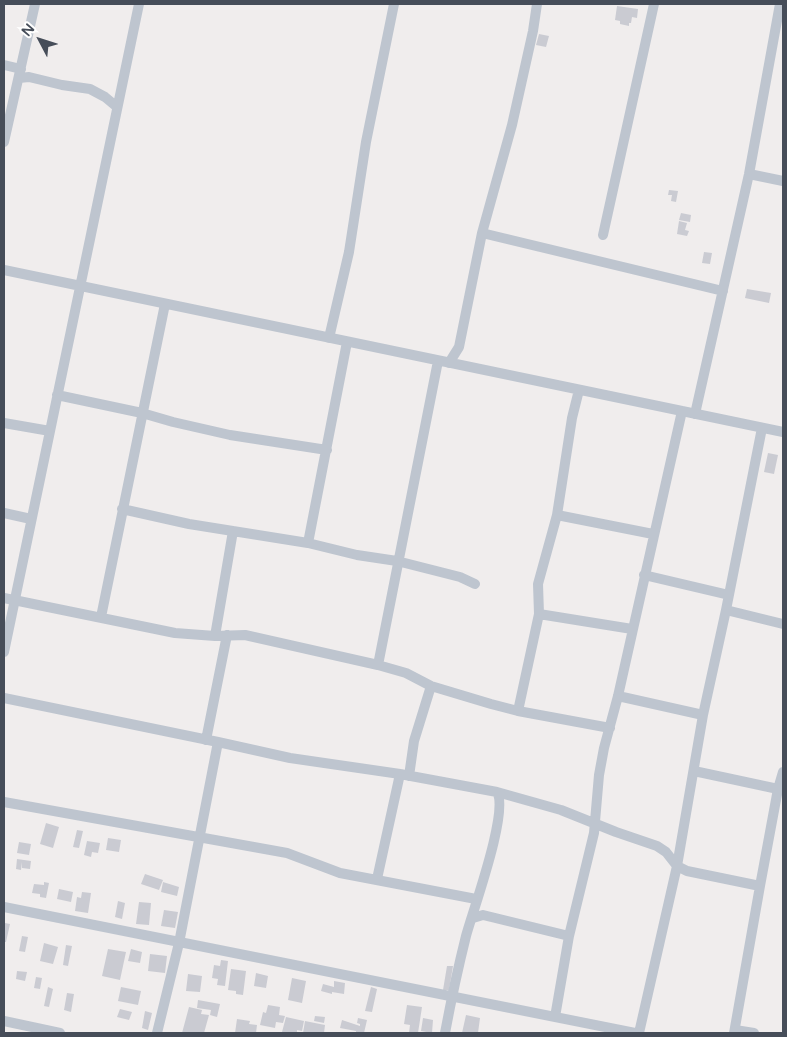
<!DOCTYPE html>
<html>
<head>
<meta charset="utf-8">
<style>
	body { margin:0 }
	#map { position:relative; width:787px; height:1037px; overflow:hidden; background:#f0eded; font-family:"Varela Round",sans-serif }
	canvas { display:block }
	.frame { position:absolute; inset:0; border:5px solid #464d59; pointer-events:none }
	.north { position:absolute; left:15px; top:15px; width:50px; height:50px; -webkit-text-stroke:4px #fff; paint-order:stroke; rotate:310deg; font-size:14px; font-weight:700; line-height:20px; text-align:center; color:#464d59 }
	.north::after { content:''; display:block; margin:auto; width:18px; height:22px; background:#464d59; clip-path:polygon(50% 0,100% 100%,50% 72%,0 100%) }
</style>
</head>
<body>
<div id="map">
<canvas width="787" height="1037"></canvas>
<div class="frame"></div>
<div class="north">N</div>
</div>
<script>
const c = document.querySelector('canvas').getContext('2d');
c.lineJoin = 'round';
function paint(path, color) { c.fillStyle = color; c.fill(path, 'evenodd'); }
function strokePath(path, color, width, dash) { c.strokeStyle = color; c.lineWidth = width; c.lineCap = dash ? 'butt' : 'round'; c.setLineDash(dash || []); c.stroke(path); }
const building = new Path2D(`
	M617,6L638,9L637,18L632,17L631,23H629V26L620,24V21L615,20Z
	M539,34L549,36L546,47L536,45Z
	M669,190L678,191L676,202L671,201L672,195H668Z
	M681,213L691,215L690,222L679,220Z
	M679,221L687,223L685,230L689,231L687,236L677,234Z
	M704,252L712,253L710,264L702,263Z
	M747,289L771,293L769,303L745,298Z
	M768,453L778,455L774,474L764,472Z
	M46,823L59,827L53,848L40,844Z
	M77,830L83,831L79,848L73,847Z
	M108,838L121,840L119,852L106,850Z
	M87,841L100,843L98,853L92,852L91,857L84,855Z
	M19,842L31,844L29,855L17,853Z
	M17,859L31,861L30,869L22,868V862L21,870L16,869Z
	M145,874L163,880L159,890L141,884Z
	M44,882L49,883L46,898L40,897V894L32,893L34,884L44,885Z
	M163,882L179,887L177,896L161,892Z
	M59,889L73,892L71,902L57,899Z
	M82,892L91,893L88,913L75,911L77,897L81,898Z
	M118,901L125,903L122,919L115,917Z
	M139,902L151,903L149,925L136,924Z
	M164,910L178,912L175,928L161,926Z
	M5,923L10,924L6,942H4Z
	M22,936L28,937L25,952L19,951Z
	M44,943L58,947L53,964L40,961Z
	M66,945L72,946L68,966L63,965Z
	M108,949L126,952L120,980L102,976Z
	M131,949L142,952L140,963L128,961Z
	M150,954L167,956L165,973L148,971Z
	M221,960L228,961L225,986L217,985L218,979L212,978L214,965L220,966Z
	M447,966H453L449,990H443Z
	M231,969L246,971L243,995L236,994V991L228,990Z
	M17,971L27,972L25,981L16,979Z
	M256,973L268,976L266,988L254,986Z
	M188,974L202,976L200,992L186,991Z
	M36,977L42,978L40,989L34,988Z
	M292,978L306,981L302,1003L288,1000Z
	M334,981L345,983L344,994L332,992V994L321,991L323,984L334,987Z
	M48,987L53,989L49,1007L44,1006Z
	M121,987L141,991L138,1005L118,1001Z
	M371,987L377,989L372,1012L365,1011Z
	M67,993L74,994L71,1012L64,1010Z
	M198,1000L220,1004L217,1017L210,1015L211,1010L197,1008Z
	M268,1005L280,1007L279,1015L285,1016L283,1023L276,1022L275,1028L260,1025L263,1012L266,1013Z
	M407,1005L422,1007L418,1033H409L410,1025L404,1024Z
	M189,1007L202,1010L201,1014L209,1015L204,1033H182Z
	M120,1009L132,1012L129,1020L117,1017Z
	M145,1011L152,1013L148,1030L142,1028Z
	M466,1015L480,1018L478,1033H462Z
	M315,1016L325,1017L324,1023L314,1021Z
	M286,1017L304,1021L302,1031L297,1030V1033L282,1032Z
	M358,1018L367,1020L364,1033H356V1031L340,1028L342,1020L360,1026V1024L357,1023Z
	M423,1018L433,1020L432,1033L421,1031Z
	M237,1019L250,1021L249,1024L257,1025L256,1033H235Z
	M305,1021L325,1025L324,1033H303Z`);
const minor = new Path2D(`
	M4,65L21,69
	M19,78L29,77L62,85L90,89L105,97L117,107
	M4,142L35,4
	M749,174L783,181
	M482,233L723,291
	M603,235L654,4
	M4,270L783,432
	M329,338L349,252L366,142L394,4
	M449,363L459,347L482,233L512,125L533,31L537,4
	M57,395L142,413L173,422L230,435L327,450
	M695,414L749,174L780,4
	M4,423L50,431
	M122,509L189,524L308,543L357,555L397,561L460,577L475,584
	M4,513L31,519
	M557,515L653,534
	M308,543L347,342
	M644,575L729,595
	M4,598L175,633L215,636L245,635L378,665L438,361
	M726,610L783,624
	M539,614L632,629
	M101,617L165,304
	M215,636L233,531
	M4,652L139,4
	M378,665L406,673L431,686L491,704L518,711L610,728
	M618,696L703,715
	M4,698L218,742L290,758L400,774L497,792L561,810L616,832L657,846L666,852L677,866L687,871L760,886
	M518,711L539,614L538,584L557,515L572,418L579,390
	M206,740L227,635
	M694,771L778,789
	M409,776L414,741L431,686
	M4,802L287,853L340,873L476,899
	M377,879L400,774
	M4,907L635,1033
	M473,918L483,915L569,936
	M555,1017L569,936L594,833L599,775L604,748L618,696L682,411
	M4,1021L60,1033
	M735,1030L754,1033
	M157,1033L179,943L218,742
	M445,1033C451,1001 458,968 466,936C473,910 509,812 497,792
	M639,1033L677,866L703,715L726,610L762,428
	M734,1033L760,886L778,789L783,772`);
paint(building, '#cacbd2');
strokePath(minor, '#bec5cf', 10);
</script>
</body>
</html>
